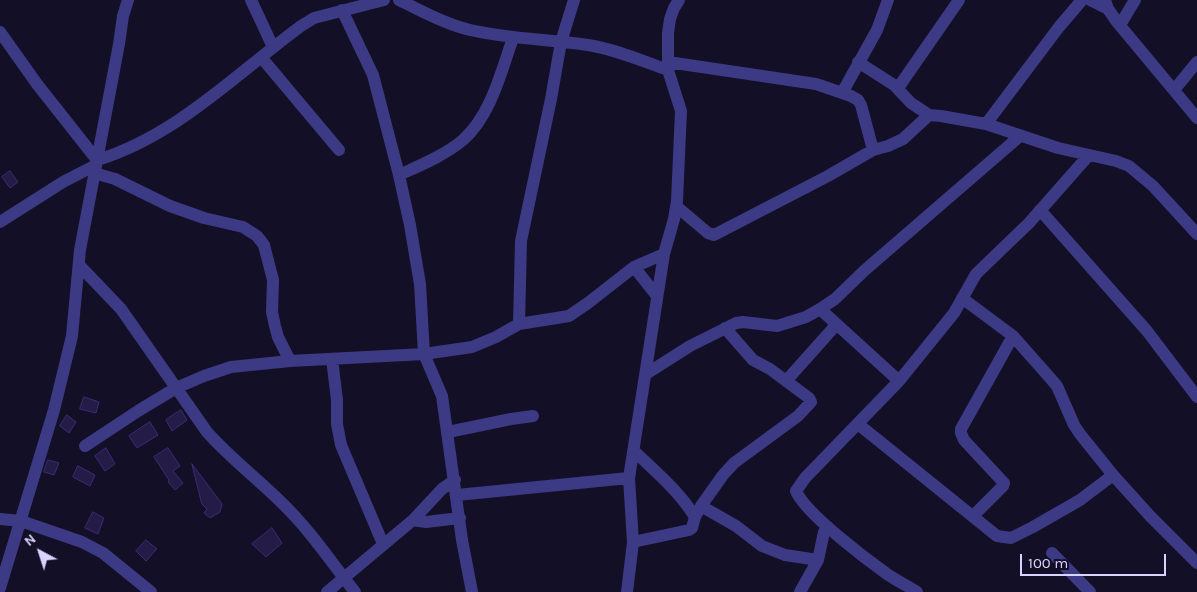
<!DOCTYPE html>
<html>
<head>
<meta charset="utf-8">
<style>
	body { margin:0 }
	#map { position:relative; width:1197px; height:592px; overflow:hidden; background:#130f26; font-family:Karla,sans-serif }
	canvas { display:block }
	.north { position:absolute; left:15px; top:527px; width:50px; height:50px; -webkit-text-stroke:4px #130f26; paint-order:stroke; rotate:320deg; font-size:14px; font-weight:700; line-height:20px; text-align:center; color:#d9d4ff }
	.north::after { content:''; display:block; margin:auto; width:18px; height:22px; background:#d9d4ff; clip-path:polygon(50% 0,100% 100%,50% 72%,0 100%) }
	.scale { position:absolute; left:1020px; top:554px; width:146px; height:22px; box-sizing:border-box; border:2px solid #d9d4ff; border-top:0; padding-left:6px; font-size:15px; line-height:18px; white-space:nowrap; color:#d9d4ff; -webkit-text-stroke:4px #130f26; paint-order:stroke }
</style>
</head>
<body>
<div id="map">
<canvas width="1197" height="592"></canvas>
<div class="north">N</div>
<div class="scale">100 m</div>
</div>
<script>
const c = document.querySelector('canvas').getContext('2d');
c.lineJoin = 'round';
function paint(path, color) { c.fillStyle = color; c.fill(path, 'evenodd'); }
function strokePath(path, color, width, dash) { c.strokeStyle = color; c.lineWidth = width; c.lineCap = dash ? 'butt' : 'round'; c.setLineDash(dash || []); c.stroke(path); }
const building = new Path2D(`
	M10,171L18,182L10,188L2,177Z
	M84,397L99,402L96,413L80,409Z
	M181,410L187,420L172,431L166,420Z
	M67,415L76,422L69,433L60,426Z
	M150,422L158,435L137,448L129,436Z
	M106,448L115,464L105,471L95,456Z
	M168,448L180,466L173,471L183,483L175,490L168,482L169,480L154,457Z
	M48,460L59,463L54,475L44,472Z
	M192,464L222,504L220,512L210,518L204,513L207,509L202,504Z
	M78,466L95,475L90,486L73,477Z
	M93,512L104,518L98,534L85,528Z
	M272,528L282,543L266,557L252,544Z
	M146,540L157,549L146,561L136,551Z`);
const minor = new Path2D(`
	M251,0L273,47
	M399,0C422,11 445,24 470,30C509,39 548,39 588,45C615,49 642,61 668,70
	M1090,0L1108,9
	M1105,0L1108,9L1117,22L1197,118
	M342,10L373,75L399,175L410,225L420,284L424,354L442,396L462,540L472,592
	M1120,25L1135,0
	M0,32L37,84L97,160C176,136 236,74 301,26L314,18L384,0
	M261,57L339,150
	M668,62L816,84L851,96L858,100L861,105L873,150
	M858,62L894,85L911,103L929,115L941,116L986,124L1058,148L1116,161L1129,166L1153,186L1197,234
	M898,88L959,0
	M1174,90L1197,62
	M842,93L877,30L888,0
	M986,124L1059,27L1082,0
	M94,173L115,179L170,206L204,218L243,227L257,236L264,245L273,280L272,312L275,326L278,337L290,361
	M399,175C421,165 445,155 463,140C491,115 501,72 513,38
	M676,206L708,233L714,235L828,176L873,150L888,146L903,139L929,115
	M1040,210L1147,331L1197,397
	M0,222L63,182L96,165
	M79,265L121,309L207,432C230,458 258,479 282,503C310,530 331,562 355,592
	M634,267L657,296
	M962,298L1013,336L1051,379L1057,386L1074,425L1080,434L1113,475L1150,516L1197,563
	M820,309L899,381
	M519,324L521,241L551,99L561,42L574,0
	M332,359L337,400V424L341,445L383,544
	M646,374L690,346L736,323L743,322L777,326L806,317L820,309L835,299L865,270L1020,136
	M786,381L836,325
	M858,424L997,536L1011,538L1033,527L1080,500L1113,475
	M448,432L511,419L533,416
	M85,446L138,411L176,388L204,376L231,367L290,361L424,354L472,347L496,337L519,324L569,316L588,303L634,267L664,254
	M634,451C656,472 679,491 695,517
	M457,495L629,478
	M701,506L736,526L762,546L785,555L818,560
	M973,516L1003,486L1004,483L964,440L961,433V429L1013,336
	M0,519L21,521L82,542L103,553L151,592
	M413,520L426,522L460,518
	M633,542L689,530L692,528L695,517L701,506L723,475L734,463L798,416L811,402L809,398L770,369L753,360L725,328
	M1052,553L1090,592
	M0,588L54,410L72,336L80,250L119,44L123,16L128,0
	M327,592L413,520L442,489L455,480
	M627,592L633,542L629,478L664,254L674,219L677,201L681,111L668,70V33L670,19L674,8L679,0
	M800,592L818,560L824,532L828,527
	M917,592C908,586 897,581 887,574C866,559 805,513 796,491L805,478L899,381L954,313L976,274L1029,223L1089,155`);
paint(building, '#241b47');
strokePath(building, '#3b2d73', 1);
strokePath(minor, '#3d3a85', 12);
</script>
</body>
</html>
